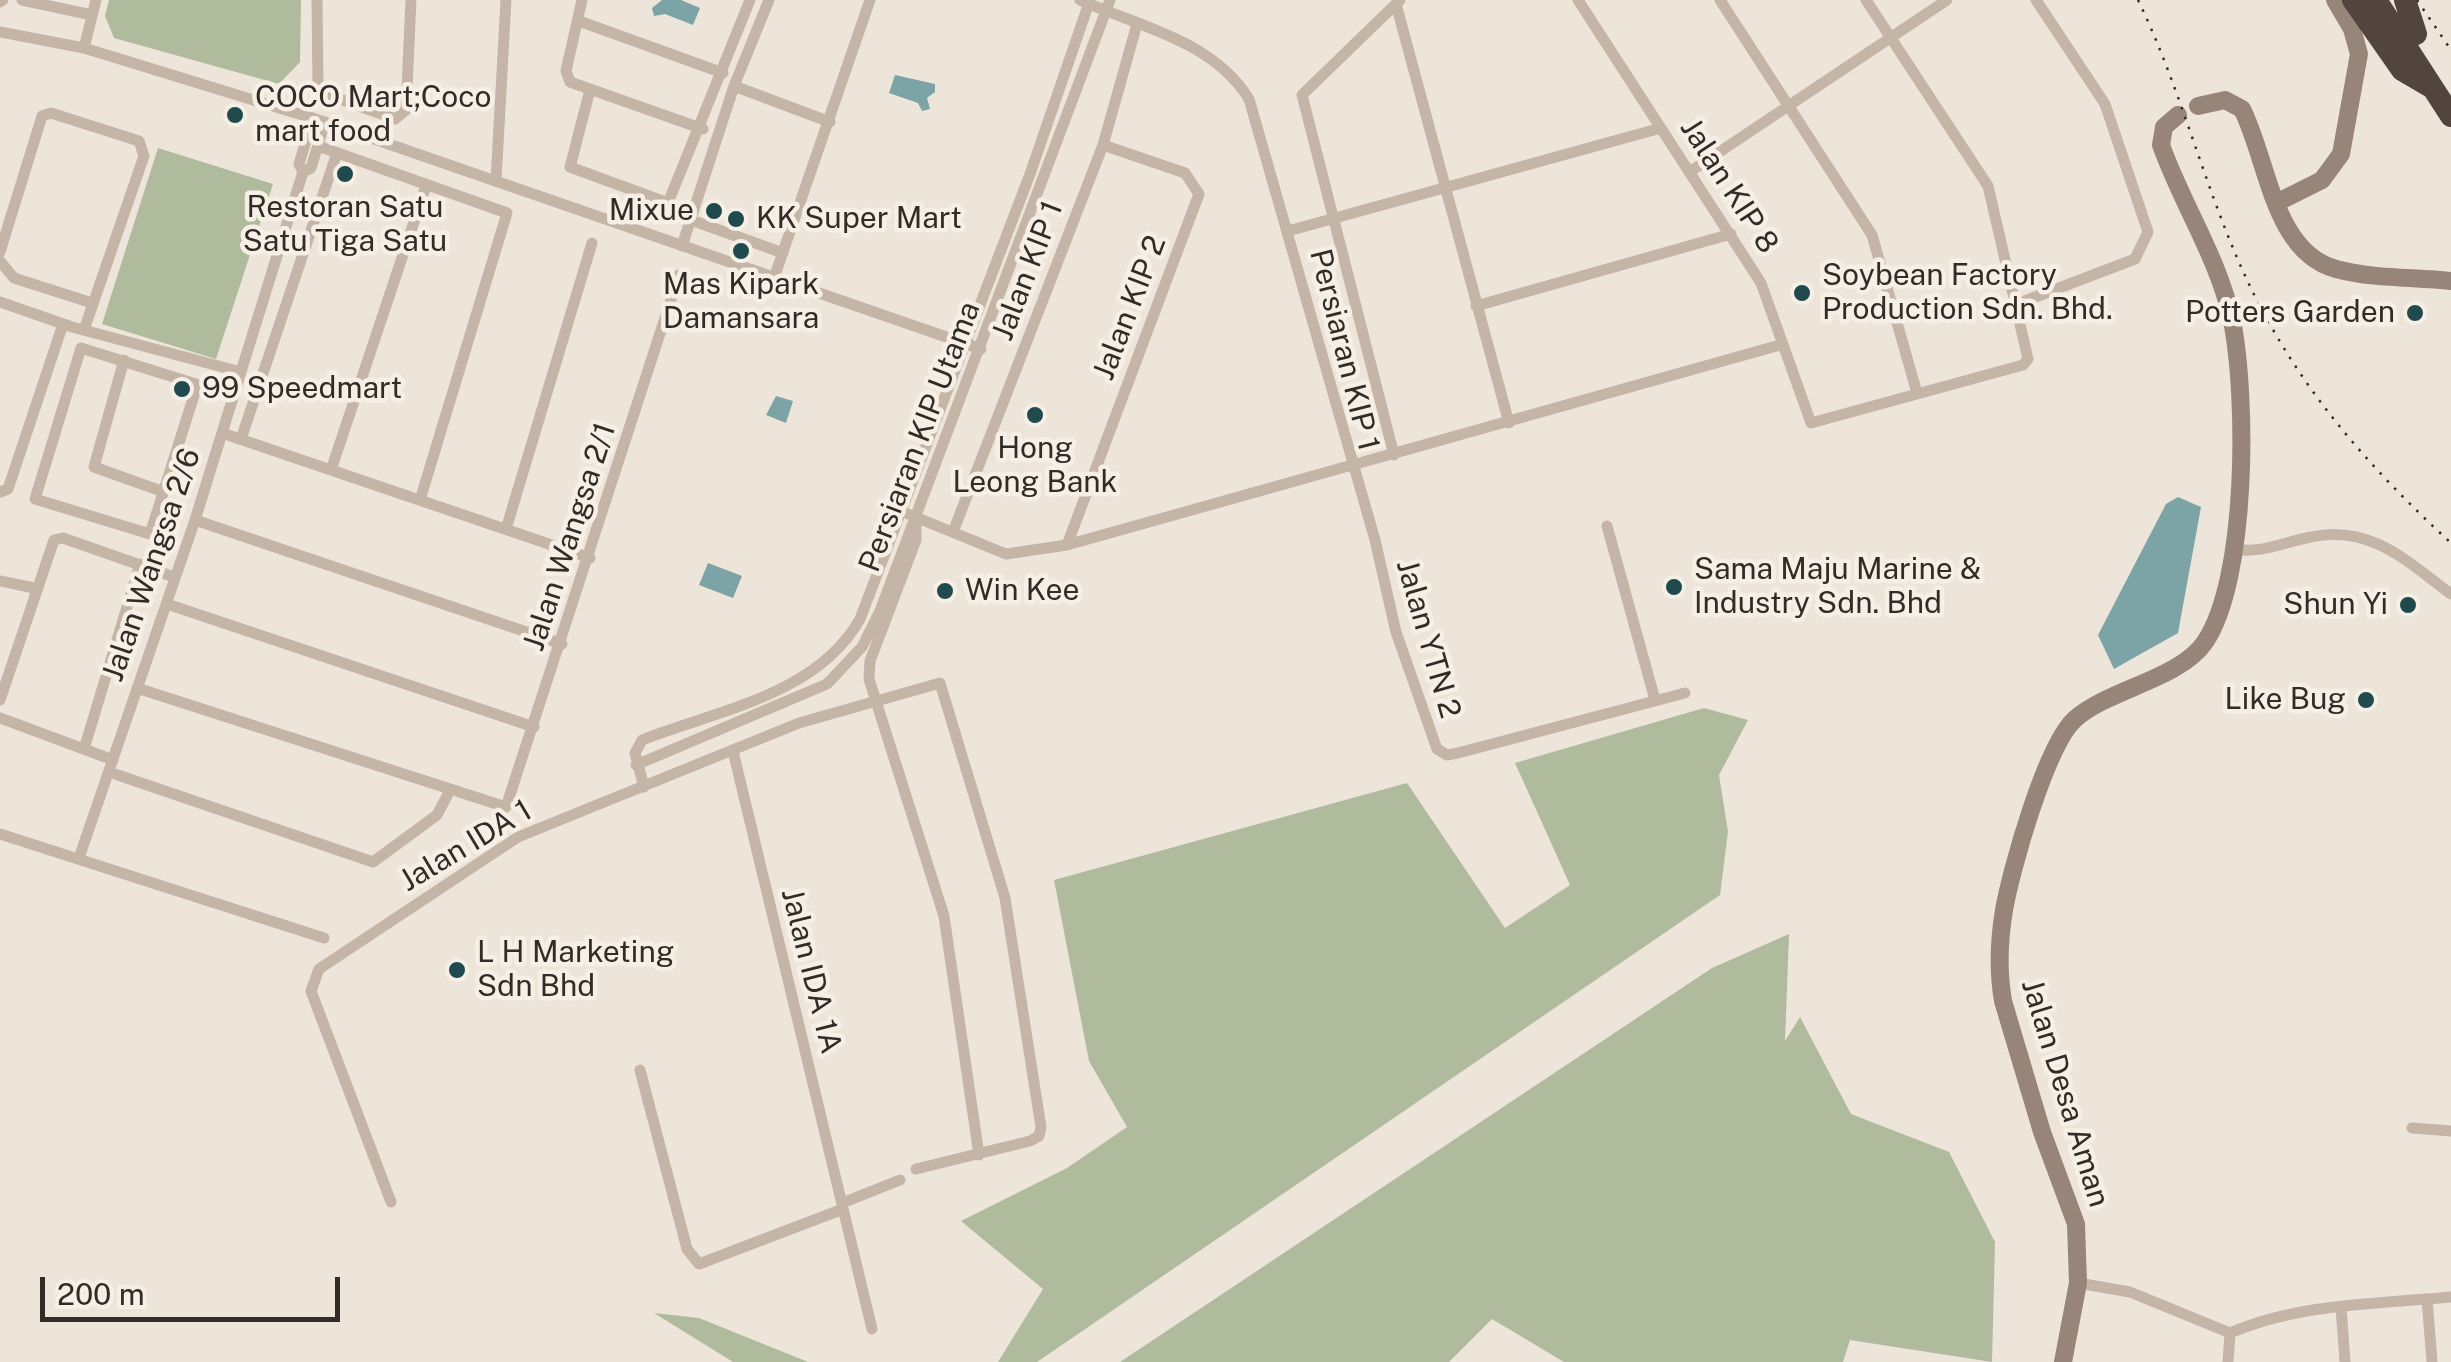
<!DOCTYPE html>
<html>
<head>
<meta charset="utf-8">
<style>
	body { margin:0 }
	#map { position:relative; width:2451px; height:1362px; overflow:hidden; background:#eee5da; font-family:"Public Sans",sans-serif }
	canvas { display:block }
	.scale { position:absolute; left:40px; top:1277px; width:300px; height:45px; box-sizing:border-box; border:5px solid #322b27; border-top:0; padding-left:12px; font-size:30px; line-height:35px; white-space:nowrap; color:#322b27; -webkit-text-stroke:8px #f6efe5; paint-order:stroke }
</style>
</head>
<body>
<div id="map">
<canvas width="2451" height="1362"></canvas>
<div class="scale">200 m</div>
</div>
<script>
const c = document.querySelector('canvas').getContext('2d');
c.lineJoin = 'round';
function paint(path, color) { c.fillStyle = color; c.fill(path, 'evenodd'); }
function strokePath(path, color, width, dash) { c.strokeStyle = color; c.lineWidth = width; c.lineCap = dash ? 'butt' : 'round'; c.setLineDash(dash || []); c.stroke(path); }
function write(font, color, halo, rows, align = 'center') {
  c.font = font + ' "Public Sans",sans-serif'; c.lineWidth = 9; c.setLineDash([]); c.textBaseline = 'middle'; c.strokeStyle = halo; c.fillStyle = color; for (const [text, x, y, turn = 0] of rows) {
    c.save(); c.translate(x, y); c.rotate((+turn || 0) * Math.PI / 180); c.textAlign = isNaN(turn) ? turn : align; if (halo) c.strokeText(text, 0, 0); c.fillText(text, 0, 0); c.restore();
  }
}
const green = new Path2D(`
	M109,0H301L300,62L279,84L114,38L105,16Z
	M158,148L273,184L216,359L102,324Z
	M1704,708L1748,720L1719,775L1728,832L1720,895L1037,1362H998L1043,1289L961,1221L1067,1168L1127,1127L1089,1061L1054,880L1407,783L1505,928L1570,885L1515,763Z
	M1789,934L1785,1041L1800,1017L1851,1114L1949,1152L1995,1242L1992,1362L1850,1340L1843,1362H1564L1492,1319L1449,1362H1120L1712,968Z
	M654,1313L699,1318L808,1362H733Z`);
const water = new Path2D(`
	M662,0H681L700,8L693,25L665,14L654,16L652,8Z
	M895,75L935,84V92L927,98L930,109L922,111L918,103L889,93Z
	M776,396L793,401L786,423L766,415Z
	M2178,497L2201,507L2178,633L2114,669L2098,635L2166,504Z
	M708,563L742,576L733,598L699,585Z`);
const street = new Path2D(`
	M22,0L92,15
	M317,0L318,91L395,119L406,110L411,0
	M582,0L566,71L570,82L703,129
	M1080,0C1140,27 1212,40 1249,99L1375,540L1396,632L1437,749L1447,755L1458,753L1685,693
	M1578,0L1761,283L1811,423L2023,365L2028,359L1988,186L1866,0
	M1720,0L1872,235L1917,393
	M0,2L3,0
	M1396,4L1509,423
	M579,21L723,73
	M0,32L84,48L325,122L981,349
	M84,48L96,0
	M734,86L830,122
	M590,90L570,167L668,203L750,0
	M318,146L507,213L420,500
	M1691,171L1947,0
	M303,172L311,168L325,122
	M496,181L506,0
	M691,220L783,253
	M1288,231L1661,128
	M682,246L734,86L769,0
	M0,252L42,116L51,113L139,141L144,156L84,330
	M0,261L14,278L92,303
	M774,278L870,0
	M0,302L72,327L241,372
	M2017,304L2135,259L2148,232L2105,104L2036,0
	M1476,306L1731,234
	M124,360L94,467L164,492
	M197,386L150,534L35,499L81,348L234,396
	M222,433L590,558
	M241,439L337,153
	M1394,455L1302,95L1400,0
	M331,470L426,186
	M0,492L8,489L63,324
	M908,514L1006,554L1067,545L1780,345
	M195,520L562,644
	M916,522V540L870,661L869,679L944,916L979,1155
	M1607,526L1655,700
	M506,529L592,243
	M953,532L1103,145L1137,24
	M1067,545L1199,194L1185,173L1103,145
	M2234,549C2261,554 2284,542 2311,537C2370,524 2408,562 2451,594
	M0,581L34,588
	M167,604L534,727
	M137,688L506,807L679,275
	M0,700L54,540L63,538L174,577
	M0,718L113,760
	M84,749L140,564
	M733,751L872,1329
	M636,765L827,684L862,647L880,611L1110,0
	M109,772L373,862L437,815L449,792
	M644,787L635,753L642,740C718,710 817,695 860,619L1030,174L1090,0
	M0,834L324,938
	M79,858L195,520L303,172L299,164L313,118
	M640,1070L687,1249L699,1264L843,1209
	M2412,1128L2451,1131
	M391,1202L311,991L319,969L518,837L799,723L940,683L1005,898L1041,1127L1039,1136L1030,1141L916,1169
	M842,1203L900,1180
	M2078,1283L2130,1292L2230,1333C2300,1303 2377,1304 2451,1297
	M2427,1299L2432,1362
	M2341,1307L2345,1362
	M2228,1362L2230,1333`);
const secondary = new Path2D(`
	M2198,106L2225,100L2242,109C2268,160 2273,252 2336,269C2374,279 2413,277 2451,281
	M2278,202L2322,180L2341,154L2359,54L2352,29L2335,0
	M2063,1362L2078,1283L2076,1224L2042,1132L2003,1001C1998,972 1999,940 2004,910C2011,870 2046,745 2075,719C2109,689 2180,679 2205,642C2248,578 2247,396 2232,321C2219,259 2182,204 2161,145L2164,127L2178,115`);
const highway = new Path2D(`
	M2353,0L2402,70L2431,87
	M2376,0L2451,116
	M2405,0L2416,34`);
const rail = new Path2D(`
	M2138,0C2188,103 2211,219 2267,319C2314,405 2379,477 2451,543
	M2417,0L2451,50`);
const markers = [
	[235,115,10,"#214a4e"],
	[345,174,10,"#214a4e"],
	[714,211,10,"#214a4e"],
	[736,219,10,"#214a4e"],
	[741,251,10,"#214a4e"],
	[1802,293,10,"#214a4e"],
	[2415,313,10,"#214a4e"],
	[182,389,10,"#214a4e"],
	[1035,415,10,"#214a4e"],
	[1674,587,10,"#214a4e"],
	[945,591,10,"#214a4e"],
	[2408,605,10,"#214a4e"],
	[2366,700,10,"#214a4e"],
	[457,970,10,"#214a4e"]
];
const poiNames = [
	["COCO Mart;Coco",255,98],
	["mart food",255,132],
	["Restoran Satu",345,208,"center"],
	["Satu Tiga Satu",345,242,"center"],
	["Mixue",694,211,"right"],
	["KK Super Mart",756,219],
	["Soybean Factory",1822,276],
	["Production Sdn. Bhd.",1822,310],
	["Mas Kipark",741,285,"center"],
	["Damansara",741,319,"center"],
	["Potters Garden",2395,313,"right"],
	["99 Speedmart",202,389],
	["Hong",1035,449,"center"],
	["Leong Bank",1035,483,"center"],
	["Sama Maju Marine &",1694,570],
	["Industry Sdn. Bhd",1694,604],
	["Win Kee",965,591],
	["Shun Yi",2388,605,"right"],
	["Like Bug",2346,700,"right"],
	["L H Marketing",477,953],
	["Sdn Bhd",477,987]
];
const streetNames = [
	["Jalan KIP 8",1729,186,57],
	["Jalan KIP 1",1028,271,-69],
	["Jalan KIP 2",1130,308,-69],
	["Persiaran KIP 1",1344,350,76],
	["Persiaran KIP Utama",920,437,-69],
	["Jalan Wangsa 2/1",570,537,-72],
	["Jalan Wangsa 2/6",152,565,-71],
	["Jalan YTN 2",1428,639,74],
	["Jalan IDA 1",466,846,-31],
	["Jalan IDA 1A",811,971,76],
	["Jalan Desa Aman",2065,1093,73]
];
paint(green, '#afbb9c');
paint(water, '#7ca4a7');
strokePath(street, '#c4b5a7', 11);
strokePath(secondary, '#978579', 18);
strokePath(highway, '#52453f', 22);
strokePath(rail, '#322b27', 2.5, [2.5, 8]);
for (const [x, y, r, color] of markers) { const dot = new Path2D(); dot.arc(x, y, r, 0, 2 * Math.PI); c.fillStyle = color; c.fill(dot); strokePath(dot, '#f6efe5', 4); }
write('30px', '#322b27', '#f6efe5', poiNames, 'left');
write('30px', '#322b27', '#f6efe5', streetNames);
</script>
</body>
</html>
